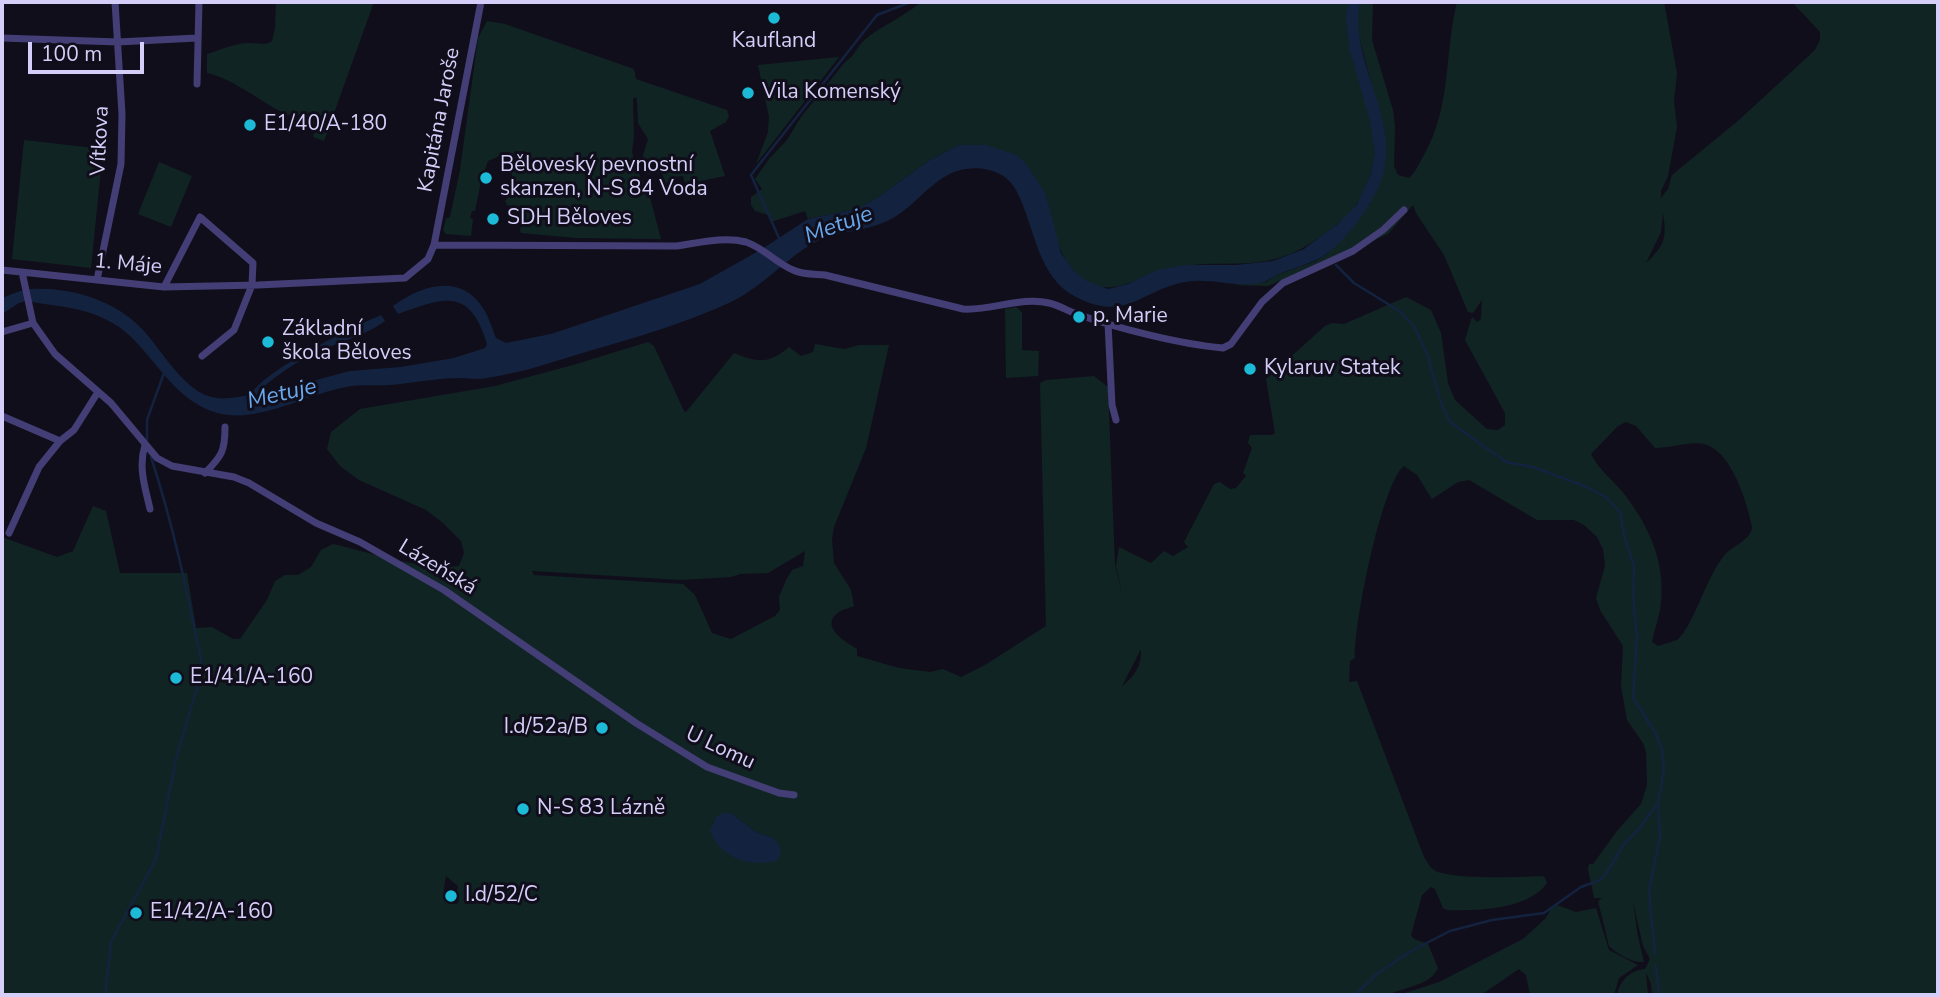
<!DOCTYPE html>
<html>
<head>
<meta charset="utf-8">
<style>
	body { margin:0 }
	#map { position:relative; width:1940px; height:997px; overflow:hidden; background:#110e1b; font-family:"Nunito Sans",sans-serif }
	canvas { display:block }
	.frame { position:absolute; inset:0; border:4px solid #d5cef9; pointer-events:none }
	.scale { position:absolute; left:28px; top:42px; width:116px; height:32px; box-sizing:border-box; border:4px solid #d5cef9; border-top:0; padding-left:9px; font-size:21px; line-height:24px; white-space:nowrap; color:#d5cef9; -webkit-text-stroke:5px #110e1b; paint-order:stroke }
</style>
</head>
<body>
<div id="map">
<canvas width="1940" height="997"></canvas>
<div class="frame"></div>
<div class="scale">100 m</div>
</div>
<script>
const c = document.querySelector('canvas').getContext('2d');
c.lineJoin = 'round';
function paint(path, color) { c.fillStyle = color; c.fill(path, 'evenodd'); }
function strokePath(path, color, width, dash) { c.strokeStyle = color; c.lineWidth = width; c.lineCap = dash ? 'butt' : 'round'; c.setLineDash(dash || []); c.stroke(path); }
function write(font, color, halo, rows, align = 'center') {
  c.font = font + ' "Nunito Sans",sans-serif'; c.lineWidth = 6; c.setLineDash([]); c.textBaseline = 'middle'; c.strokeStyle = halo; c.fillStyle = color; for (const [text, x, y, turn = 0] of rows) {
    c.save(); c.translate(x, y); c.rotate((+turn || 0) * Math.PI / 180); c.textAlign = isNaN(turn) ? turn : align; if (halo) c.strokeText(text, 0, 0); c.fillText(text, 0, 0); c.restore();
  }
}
const green = new Path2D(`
	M276,2H374L324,141L313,137L315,130L303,126L297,112L288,115C261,103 235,79 207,73V54C221,50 234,43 250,43C259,43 265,46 272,41L275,28Z
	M921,2H1349C1339,58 1376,100 1375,153C1374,169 1366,189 1357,203C1349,216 1335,226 1323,235C1264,278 1232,256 1170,268C1139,273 1117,300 1085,280C1057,262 1053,225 1046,195L959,145L930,160L877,198L857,209L808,219L805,211L771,222L768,215L755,211L751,205V197L762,189L755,179L769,159L787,140L801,117L845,62C856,55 858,44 868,37C885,24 905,16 921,2Z
	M1360,2H1373L1372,40L1393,110L1395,125L1394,166L1398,175L1409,178C1416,172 1419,163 1424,155C1452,105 1444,55 1457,2H1664L1677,73L1674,101L1677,127L1668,176L1661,191V198L1668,189L1672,175L1739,120L1815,50L1820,40V32L1792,2H1938V995H1652L1651,984L1646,972L1648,995H1617C1620,980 1631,970 1645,969L1650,959L1643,946L1633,902L1638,937L1644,962C1633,963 1617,954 1609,946L1598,901L1602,898H1594L1588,869L1589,864H1593L1617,831L1641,804L1647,785L1646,752L1643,743L1627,720L1621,686L1623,646L1600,610L1596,598L1605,566L1603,549L1597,537L1584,525L1574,520H1537L1469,480L1458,482L1432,499L1417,475L1404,466C1382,482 1353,627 1355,658L1350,661L1349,682L1357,681L1424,857C1427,861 1429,867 1434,870C1448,880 1524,877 1544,876L1547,883C1528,910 1476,911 1447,910L1443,908L1435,889L1431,887L1422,895L1411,935L1414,939L1428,944L1438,968C1431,985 1403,988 1387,995H2V537L57,557L73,551L93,506L106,511L120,573H187L196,628L212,627L233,639H240L267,600L275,581L285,575H298L311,567L321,550L333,544C365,551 428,572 459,566L464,553L461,541L443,523L426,510L359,480L340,466L327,449L331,432L360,409L495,386L573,365L648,342L654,346L684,411L686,412L734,353C758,363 769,364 789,347L801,356L813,352L815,344L844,349L859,345H889L866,448L834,527L832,539L834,563L851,590L854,606C850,608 843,609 839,612C818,626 846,642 857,649V656L899,668L930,672L943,669L961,677L985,665L1046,626L1040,383L1046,380L1094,376L1108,387L1115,565L1123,597L1116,566L1119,547L1151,563L1164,551L1173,556L1188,547L1184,542L1214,484L1220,482L1230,489L1236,488L1246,476L1243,473L1252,448L1248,443L1250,435H1272L1275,433L1266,379L1325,326L1332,323L1344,324L1406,297L1431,310L1441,333L1448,383L1455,400L1487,429L1498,430L1505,425V413L1465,340L1472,317L1477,322L1481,319L1482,300L1473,313L1468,312L1444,255L1416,213L1413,205L1388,234L1268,286L1231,285L1266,282L1277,275L1316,261L1328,253L1370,204L1385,134L1359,37L1357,14ZM1663,213C1667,238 1665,245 1646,263L1661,232ZM1626,422L1636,426L1655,448C1670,448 1690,441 1704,444C1732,451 1747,503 1752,527C1752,540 1731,546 1723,557C1705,581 1699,611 1682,635L1677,640L1658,646L1652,642C1654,631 1658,621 1660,610C1667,567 1651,529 1625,495C1615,482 1598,469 1591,454L1618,426ZM805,551L803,566L792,570L786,580L779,597L780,610L775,616L731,639L712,633L695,595L683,584L534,575L532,571L681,580L731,577L740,574L768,573ZM1141,649C1142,666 1134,677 1122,686ZM732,814L756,832L773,838L712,823ZM446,876L458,886L456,897L459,901L457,904C439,904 444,888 446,876Z
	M487,21L505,24L634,69L636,79L727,110L729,116L726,122L710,131L725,176L685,184L683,176L672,177V181L665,183L662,173L646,174L641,162L648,139L638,123L637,99L635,97L633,99L634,137L632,152L641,179L647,186L661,239L576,238L521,233L520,230L524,214L507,205L505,201L514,190L509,152L488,161L481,181L475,211H472L470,218L473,219L471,236L446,234L443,230L446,219L450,217L460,170L478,38Z
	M839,57L756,164L768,132L769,117L758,65Z
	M24,140L103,149L91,268L12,259Z
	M159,162L192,176L171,227L138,214Z
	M1016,307L1022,312V350L1039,351L1038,376L1006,378L1005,309Z
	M1557,905L1576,912L1596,908L1609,950L1638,965L1619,978L1614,995H1530L1526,975L1519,969L1481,995H1399L1439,982L1523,939L1546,918L1552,907Z`);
const water = new Path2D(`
	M1349,2H1360C1348,60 1400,117 1383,175C1376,201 1344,245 1320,258C1307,265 1293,268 1279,274C1277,275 1266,281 1264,282C1237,289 1211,277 1185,282C1141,290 1126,323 1076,297C1037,277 1035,227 1017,192C1007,170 979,164 957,171C931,180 916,205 893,218C867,233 836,229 810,245C783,262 760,288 731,302C686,323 637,337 589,351C556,361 521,373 487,378C478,380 469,378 460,378C437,378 413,383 390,385C376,386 360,384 346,387C307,394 258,424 217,413C170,399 155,353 119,327C90,307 59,307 26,301L19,303L2,314V298C11,295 22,289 32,289C70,287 114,300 141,328C160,347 181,387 208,396C221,401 237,397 250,395C268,368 349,329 381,315L385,321C367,334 349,339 329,347C305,356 282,371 262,388L260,393L264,394L350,371L401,367L454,358L485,348L487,344C470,287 444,297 398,314L393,306C420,286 460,272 483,308C489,317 492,328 496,338L506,343L551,334L700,284L762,249L808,219L857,209L877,198L930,160L959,145H985L1017,155L1027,165L1046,195L1061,253L1073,270L1087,281L1108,289L1128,284L1157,270L1185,265H1236L1273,261L1304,249L1339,223L1357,204L1371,174L1375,153L1370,121L1349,48L1346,16Z
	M724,813L732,814L756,832L773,838L779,845L781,855L776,861C750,867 719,858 710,830L717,816Z`);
const stream = new Path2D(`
	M779,238L751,175L877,15L911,2
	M1336,265L1354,283L1401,312L1415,328L1427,354L1441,403L1450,422L1506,462L1533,467L1587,487L1607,498L1620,512L1624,535L1634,566L1633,596L1637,636L1633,698L1655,732L1662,750L1664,770L1658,803L1638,830L1624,844L1607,872L1600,880L1581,887L1544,913L1492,920L1450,931L1411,951L1378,973L1355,995
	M147,441V420L164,373
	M1655,954L1649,891L1660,836L1658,805
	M1656,966L1659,995
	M105,995L111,942L156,859L176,759L200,677L201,660C187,591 173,524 151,457`);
const street = new Path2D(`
	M2,38L118,42L197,38
	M197,84L199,2
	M434,245L676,246C698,243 724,236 746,242C764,248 776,263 793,270C803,275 814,274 825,275L963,309C991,311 1022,296 1049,303C1058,305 1066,310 1074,313C1116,328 1179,344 1223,348L1231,344L1262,302L1283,283L1353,251L1383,230L1404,210
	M2,270L164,287L258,285L405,278L428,259L434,245L481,2
	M22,272L33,323L55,354L111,403L157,458L172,466L234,477L249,483L316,523L360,542L444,590L636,723L707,767L779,793L794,795
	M97,280L121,164L122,114L115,2
	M164,287L200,217L253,263L252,285L234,330L202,356
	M1108,323L1112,405L1116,420
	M2,332L33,323
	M2,416L60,441
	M145,445C138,467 145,487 150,509
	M205,473C222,456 225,451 225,427
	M9,533L39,467L60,441L74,430L98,392`);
const markers = [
	[774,18,7,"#1cbad7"],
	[748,93,7,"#1cbad7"],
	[250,125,7,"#1cbad7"],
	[486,178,7,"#1cbad7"],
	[493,219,7,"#1cbad7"],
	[1079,317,7,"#1cbad7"],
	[268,342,7,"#1cbad7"],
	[1250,369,7,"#1cbad7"],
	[176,678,7,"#1cbad7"],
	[602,728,7,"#1cbad7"],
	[523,809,7,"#1cbad7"],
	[451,896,7,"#1cbad7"],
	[136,913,7,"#1cbad7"]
];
const poiNames = [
	["Kaufland",774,42,"center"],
	["Vila Komenský",762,93],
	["E1/40/A-180",264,125],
	["Běloveský pevnostní",500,166],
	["skanzen, N-S 84 Voda",500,190],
	["SDH Běloves",507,219],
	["p. Marie",1093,317],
	["Základní",282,330],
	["škola Běloves",282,354],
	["Kylaruv Statek",1264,369],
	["E1/41/A-160",190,678],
	["I.d/52a/B",588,728,"right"],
	["N-S 83 Lázně",537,809],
	["I.d/52/C",465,896],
	["E1/42/A-160",150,913]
];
const streetNames = [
	["Kapitána Jaroše",440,120,-79],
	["Vítkova",101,141,-87],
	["1. Máje",128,265,5],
	["Lázeňská",437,568,31],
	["U Lomu",720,749,25]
];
const waterNames = [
	["Metuje",839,226,-20],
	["Metuje",282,395,-13]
];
paint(green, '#112424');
paint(water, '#13233f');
strokePath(stream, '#13233f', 2.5);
strokePath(street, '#433e75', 7);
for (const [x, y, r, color] of markers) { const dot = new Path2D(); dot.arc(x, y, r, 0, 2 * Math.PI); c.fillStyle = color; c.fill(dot); strokePath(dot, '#110e1b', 2.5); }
write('21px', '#d5cef9', '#110e1b', poiNames, 'left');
write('21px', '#d5cef9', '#110e1b', streetNames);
write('italic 23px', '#69a8ec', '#110e1b', waterNames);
</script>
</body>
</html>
